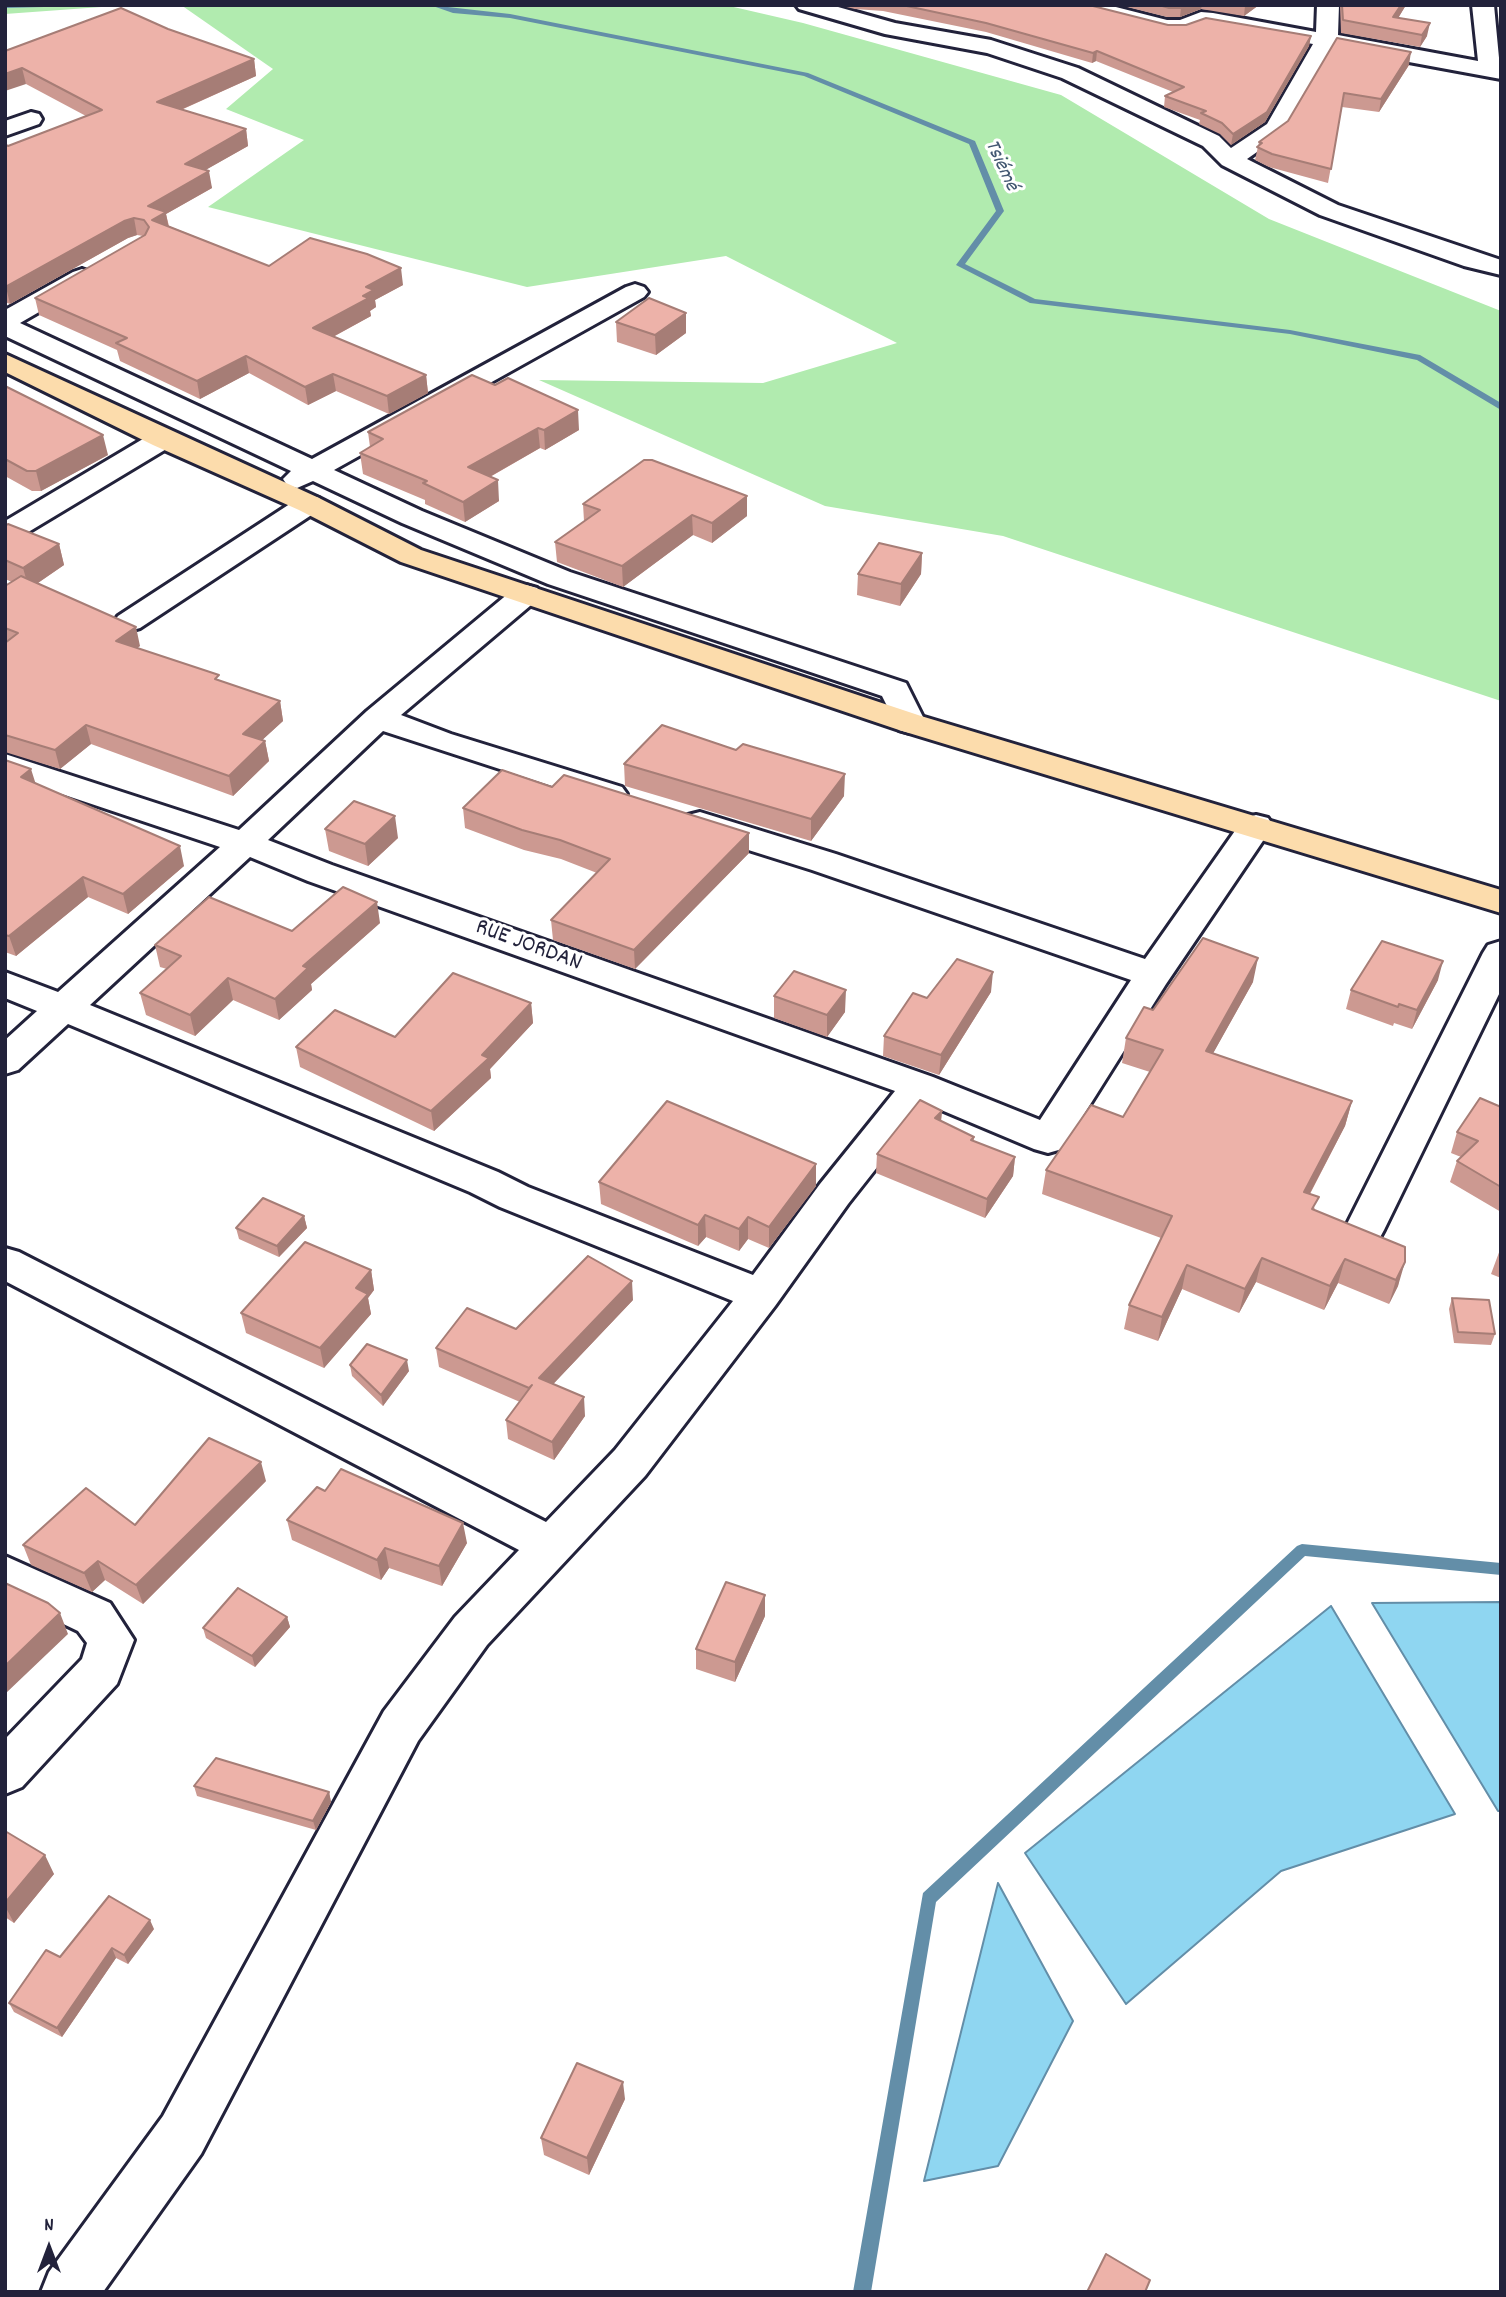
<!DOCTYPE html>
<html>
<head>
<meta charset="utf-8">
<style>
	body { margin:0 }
	#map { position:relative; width:1506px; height:2297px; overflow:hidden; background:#fff; font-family:Dekko,sans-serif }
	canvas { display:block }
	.frame { position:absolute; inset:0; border:7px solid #22223b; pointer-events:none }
	.north { position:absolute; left:14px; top:2213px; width:70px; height:70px; -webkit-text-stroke:5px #fff; paint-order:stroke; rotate:0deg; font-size:19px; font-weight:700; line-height:28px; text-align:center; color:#22223b }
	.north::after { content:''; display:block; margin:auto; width:24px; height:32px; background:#22223b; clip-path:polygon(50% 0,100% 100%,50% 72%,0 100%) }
</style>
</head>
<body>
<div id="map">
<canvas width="1506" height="2297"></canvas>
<div class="frame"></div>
<div class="north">N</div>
</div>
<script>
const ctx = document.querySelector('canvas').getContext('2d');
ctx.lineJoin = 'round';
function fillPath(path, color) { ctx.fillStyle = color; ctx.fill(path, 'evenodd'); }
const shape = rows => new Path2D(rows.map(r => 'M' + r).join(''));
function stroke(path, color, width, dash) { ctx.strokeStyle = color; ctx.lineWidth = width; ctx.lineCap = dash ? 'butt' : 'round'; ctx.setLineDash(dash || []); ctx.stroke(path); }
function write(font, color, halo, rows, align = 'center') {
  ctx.font = font + ' Dekko,sans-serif'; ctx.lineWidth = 6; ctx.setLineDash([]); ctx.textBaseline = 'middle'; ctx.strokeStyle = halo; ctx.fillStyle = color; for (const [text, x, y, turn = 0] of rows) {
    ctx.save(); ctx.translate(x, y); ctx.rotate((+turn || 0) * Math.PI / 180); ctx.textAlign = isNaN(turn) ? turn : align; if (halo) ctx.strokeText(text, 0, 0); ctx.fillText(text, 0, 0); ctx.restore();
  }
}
const green = shape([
	[5,5,129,5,5,14],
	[181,5,725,5,803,23,1061,95,1269,219,1501,311,1501,701,1003,536,825,506,539,380,763,383,897,343,726,256,527,287,208,207,304,140,226,109,273,69]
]);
const water = shape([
	[1501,1602,1501,1811,1498,1811,1372,1603,1501,1602],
	[1331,1606,1455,1814,1281,1871,1126,2004,1025,1853,1331,1606],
	[998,1883,1073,2021,998,2166,924,2181,998,1883]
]);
const stream = shape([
	[5,5,47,5,44,7,5,8,5,5],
	[430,5,510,14,808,73,975,141,1004,211,965,264,1035,299,1290,330,1420,355,1501,403,1501,410,1417,360,1290,334,1030,303,956,265,996,211,969,144,804,76,510,18,453,13,430,5],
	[1302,1544,1501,1563,1501,1575,1305,1556,936,1902,871,2292,853,2292,923,1893,1297,1546,1302,1544]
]);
const street = shape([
	[796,5,831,5,895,23,991,40,1078,68,1219,136,1231,148,1267,124,1313,44,1204,25,1184,32,1167,32,1074,9,1071,5,1108,5,1167,20,1180,20,1201,12,1213,13,1316,32,1317,5,1339,5,1338,35,1478,61,1472,5,1494,5,1501,79,1333,48,1284,133,1247,159,1338,205,1501,260,1501,275,1464,266,1320,215,1222,165,1203,146,1062,78,987,53,885,34,799,9,796,5],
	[31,112,39,114,42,119,39,124,5,136,5,121,31,112],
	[82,269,91,272,95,277,91,282,20,323,312,459,626,287,635,284,644,287,648,292,644,297,334,470,422,511,570,572,906,683,926,723,921,730,910,733,899,730,882,696,548,584,402,523,313,481,297,488,287,485,283,479,291,471,5,336,5,310,73,272,82,269],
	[163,431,173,433,177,439,173,445,15,540,5,543,5,521,153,433,163,431],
	[309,495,319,498,323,504,319,510,140,628,129,631,118,628,114,622,118,616,299,498,309,495],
	[526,585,537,588,541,594,537,600,401,715,451,734,622,787,627,794,622,801,610,804,598,801,383,731,268,840,332,865,933,1077,1040,1120,1131,980,812,870,688,831,683,823,688,815,700,812,836,854,1145,959,1244,818,1256,815,1268,818,1273,826,1166,984,1062,1149,1048,1153,1034,1149,927,1104,848,1204,775,1306,645,1476,487,1645,418,1741,201,2154,103,2292,41,2292,49,2272,163,2116,384,1711,455,1617,519,1550,5,1281,5,1248,19,1252,546,1522,615,1450,733,1301,500,1207,470,1192,68,1024,18,1070,5,1074,5,1040,37,1011,5,998,5,972,58,992,220,847,5,775,5,754,239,830,367,711,515,588,526,585],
	[250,857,308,881,895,1091,820,1184,753,1275,528,1187,498,1172,90,1005,250,857],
	[1501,941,1501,990,1384,1230,1378,1241,1364,1245,1350,1241,1344,1230,1483,953,1488,945,1501,941],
	[5,1556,110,1603,134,1640,117,1684,22,1787,5,1794,5,1739,82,1659,87,1643,78,1631,5,1596,5,1556]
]);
const primary = shape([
	[5,354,319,498,421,550,921,716,1501,890,1501,913,899,730,401,562,299,510,153,445,5,372,5,354]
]);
const wall = shape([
	[838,5,1089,5,1168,25,1311,36,1309,46,1265,122,1231,145,1220,134,1199,124,1200,120,1164,107,1165,96,1173,92,1096,61,1092,63,986,32,883,11,855,9],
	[1119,5,1259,5,1244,16,1201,9,1180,17,1167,17],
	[1340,5,1406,5,1398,18,1427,36,1420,47,1341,33],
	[168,29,254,59,256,76,181,110,246,129,248,146,205,170,212,188,166,214,169,226,269,266,403,285,375,300,376,307,370,311,371,316,333,337,426,375,428,393,389,414,336,391,308,405,249,373,200,399,120,361,117,350,39,315,35,298,143,236,137,235,128,238,10,304,5,302,5,144,8,146,86,116,26,84,5,51],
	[1337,38,1409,65,1379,112,1342,107,1328,183,1269,167,1255,160,1259,142,1288,121],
	[616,322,686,333,656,355,617,342],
	[472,375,579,430,545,450,540,448,490,477,499,501,465,522,425,504,425,500,363,474,360,453,370,447,368,432],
	[5,386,108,455,41,491,32,491,5,476],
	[583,504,747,516,712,543,693,535,623,587,557,562,555,542,584,521],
	[5,526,59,544,64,565,38,583,140,646,137,648,221,681,280,701,283,721,262,740,265,741,269,761,233,796,91,744,60,769,5,752,5,586,12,582,5,579],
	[922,553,921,574,900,606,857,595,858,574],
	[5,760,35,783,184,866,128,914,88,897,16,956,5,952],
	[624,764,844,796,811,841,625,786],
	[552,787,749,853,635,969,553,940,551,920,597,873,561,859,524,850,465,828,463,808],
	[325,829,398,838,368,866,329,851],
	[380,923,311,984,312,990,279,1020,233,1000,195,1036,146,1015,140,993,167,969,160,967,155,945,292,931],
	[1438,980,1412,1029,1394,1023,1393,1026,1346,1009,1351,990],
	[1253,982,1213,1053,1352,1101,1345,1126,1310,1194,1315,1210,1405,1247,1398,1286,1389,1304,1338,1283,1324,1310,1256,1282,1239,1313,1182,1289,1158,1341,1124,1329,1129,1305,1161,1238,1042,1194,1046,1170,1123,1117,1150,1072,1122,1063,1126,1038,1153,1010],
	[991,992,939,1075,883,1056,884,1036,927,998],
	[774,996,845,1012,827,1037,774,1018],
	[531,1003,533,1023,490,1069,491,1078,434,1131,300,1067,296,1047,395,1037],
	[1501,1107,1501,1212,1450,1182,1457,1161,1461,1157,1451,1153,1457,1132],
	[942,1111,941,1121,974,1137,974,1141,1015,1157,1013,1176,985,1218,876,1173,877,1154],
	[816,1164,816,1186,769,1248,748,1239,739,1251,706,1237,698,1246,601,1204,599,1182],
	[304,1216,307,1228,279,1257,239,1239,236,1228],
	[1501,1247,1501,1278,1491,1274],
	[371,1270,374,1290,368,1298,371,1314,324,1368,246,1333,241,1313],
	[1452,1298,1495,1334,1491,1345,1454,1343,1449,1309],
	[633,1300,553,1384,585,1416,554,1460,508,1439,506,1420,520,1402,439,1367,436,1348],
	[350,1365,409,1371,383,1406,352,1376],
	[266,1481,143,1604,105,1580,92,1592,31,1565,23,1545,135,1525],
	[325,1491,467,1543,442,1586,389,1568,381,1580,292,1540,287,1520],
	[765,1616,735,1682,696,1669,696,1649],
	[287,1617,290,1627,255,1667,206,1638,203,1628],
	[194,1786,329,1792,331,1802,316,1830,197,1796],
	[5,1831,54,1874,14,1923,5,1917],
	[154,1929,128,1964,116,1958,62,2037,14,2012,9,2003,60,1957],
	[625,2099,589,2175,544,2155,541,2138]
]);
const shadedWall = shape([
	[1187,5,1202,5,1201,9,1180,17,1181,8],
	[1247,5,1259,5,1244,16,1245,6],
	[1401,5,1406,5,1391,30,1393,17],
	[1430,23,1427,36,1420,47,1422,35],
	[1311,36,1309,46,1265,122,1231,145,1233,134],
	[1097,51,1096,61,1092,63,1093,53],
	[1411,52,1409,65,1379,112,1381,99],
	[254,59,256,76,160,119,157,102],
	[22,68,26,84,5,91,5,74],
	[246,129,248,146,188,180,185,164],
	[209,171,212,188,166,214,169,229,155,237,148,206],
	[134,218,137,235,128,238,10,304,6,287,124,221],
	[401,268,403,285,375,300,376,307,370,311,371,316,316,346,313,328,366,287],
	[686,313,686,333,656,355,655,335],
	[246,356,249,373,200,399,197,381],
	[333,374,336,391,308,405,305,387],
	[426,375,428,393,389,414,387,396],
	[578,410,579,430,545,450,544,430],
	[538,428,540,448,470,488,468,467],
	[103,435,108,455,41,491,36,471],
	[498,480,499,501,465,522,463,502],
	[747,496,747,516,712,543,712,523],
	[692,515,693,535,623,587,622,566],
	[59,544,64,565,29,589,23,568],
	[922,553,921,574,900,606,901,584],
	[136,627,140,646,120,660,116,641],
	[280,701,283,721,247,754,243,734],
	[86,725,91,744,60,769,55,750],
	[265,741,269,761,233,796,229,776],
	[31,769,37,788,21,777],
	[845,774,844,796,811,841,811,819],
	[395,816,398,838,368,866,365,844],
	[749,833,749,853,635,969,634,950],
	[180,846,184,866,128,914,123,894],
	[83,877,88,897,16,956,9,936],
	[377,902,380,923,311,984,312,990,279,1020,275,999,303,966],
	[1258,958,1253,982,1201,1075,1206,1051],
	[1443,961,1438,980,1412,1029,1417,1010],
	[993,972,991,992,939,1075,941,1055],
	[228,978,233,1000,195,1036,190,1015],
	[846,990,845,1012,827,1037,827,1015],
	[531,1003,533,1023,490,1069,491,1078,434,1131,431,1111,482,1055],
	[1352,1101,1345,1126,1298,1216,1304,1192],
	[942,1111,940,1130,935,1118],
	[1015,1157,1013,1176,985,1218,987,1199],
	[816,1164,816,1186,769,1248,769,1227],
	[705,1215,706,1237,698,1246,698,1225],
	[304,1216,307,1228,279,1257,277,1246],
	[748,1217,748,1239,739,1251,739,1229],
	[1262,1258,1256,1282,1239,1313,1245,1289],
	[1345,1259,1338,1283,1324,1310,1330,1286],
	[1405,1262,1398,1286,1389,1304,1396,1280],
	[1187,1265,1182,1289,1158,1341,1162,1317],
	[371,1270,374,1290,368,1298,371,1314,324,1368,320,1348,356,1288],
	[632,1281,633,1300,541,1397,539,1378],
	[407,1360,409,1371,383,1406,381,1395],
	[584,1397,585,1416,554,1460,552,1442],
	[261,1462,266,1481,143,1604,136,1585],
	[463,1523,467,1543,442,1586,439,1566],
	[385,1548,389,1568,381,1580,377,1560],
	[98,1561,105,1580,92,1592,84,1573],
	[765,1595,765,1616,735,1682,735,1662],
	[60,1613,68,1634,5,1694,5,1666],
	[287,1617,290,1627,255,1667,252,1656],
	[329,1792,331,1802,316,1830,313,1821],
	[45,1855,54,1874,14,1923,5,1906,5,1903],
	[150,1920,154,1929,128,1964,124,1955],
	[112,1948,116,1958,62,2037,57,2028],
	[623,2082,625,2099,589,2175,587,2158]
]);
const building = shape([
	[902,5,1089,5,1168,25,1186,25,1206,18,1311,36,1267,112,1233,134,1222,123,1201,113,1206,111,1165,96,1184,87,1097,51,1093,53,986,23,902,5],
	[1159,5,1187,5,1181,8,1169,8,1159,5],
	[1342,5,1401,5,1393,17,1430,23,1422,35,1343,20,1342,5],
	[121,8,168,29,254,59,157,102,246,129,185,164,209,171,148,206,166,212,152,220,269,266,310,238,367,254,401,268,366,287,374,290,363,296,369,298,313,328,426,375,387,396,333,374,305,387,246,356,197,381,116,343,127,338,35,298,145,235,149,227,144,220,134,218,124,221,5,287,5,144,8,146,102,110,22,68,5,74,5,51,121,8],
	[1337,38,1411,52,1381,99,1344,93,1331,169,1272,154,1257,147,1262,143,1259,142,1288,121,1337,38],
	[649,298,686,313,655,335,616,322,649,298],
	[472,375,495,385,508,378,578,410,544,430,538,428,468,467,498,480,463,502,423,483,427,481,360,453,383,439,368,432,472,375],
	[5,386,103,435,36,471,27,471,5,459,5,386],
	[644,460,652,460,747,496,712,523,692,515,622,566,555,542,600,510,583,504,644,460],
	[8,524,59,544,23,568,5,560,5,526,8,524],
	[879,543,922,553,901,584,858,574,879,543],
	[21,576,136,627,116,641,219,675,215,679,280,701,243,734,265,741,229,776,86,725,55,750,5,735,5,643,18,633,5,628,5,586,21,576],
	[662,725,736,750,743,744,845,774,811,819,624,764,662,725],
	[5,760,31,769,21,777,180,846,123,894,83,877,9,936,5,935,5,760],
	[502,770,552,787,564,775,749,833,634,950,551,920,610,859,560,840,522,830,463,808,502,770],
	[354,801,395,816,365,844,325,829,354,801],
	[343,887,377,902,303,966,308,968,275,999,228,978,190,1015,140,993,181,956,155,945,209,897,292,931,343,887],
	[1203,938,1258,958,1206,1051,1352,1101,1304,1192,1319,1197,1312,1209,1405,1247,1405,1262,1396,1280,1345,1259,1330,1286,1262,1258,1245,1289,1187,1265,1162,1317,1129,1305,1172,1216,1046,1170,1091,1105,1123,1117,1163,1050,1126,1038,1144,1007,1153,1010,1203,938],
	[1382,941,1443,961,1417,1010,1399,1004,1398,1007,1351,990,1382,941],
	[957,959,993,972,941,1055,884,1036,913,993,927,998,957,959],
	[794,971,846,990,827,1015,774,996,794,971],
	[453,973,531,1003,482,1055,489,1058,431,1111,296,1047,335,1010,395,1037,453,973],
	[1480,1098,1501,1107,1501,1187,1457,1161,1478,1141,1457,1132,1480,1098],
	[920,1100,942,1111,935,1118,974,1137,971,1140,1015,1157,987,1199,877,1154,920,1100],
	[667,1101,816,1164,769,1227,748,1217,739,1229,705,1215,698,1225,599,1182,667,1101],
	[263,1198,304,1216,277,1246,236,1228,263,1198],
	[305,1242,371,1270,356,1288,368,1294,320,1348,241,1313,305,1242],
	[588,1256,632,1281,539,1378,584,1397,552,1442,506,1420,532,1385,529,1388,436,1348,467,1308,516,1329,588,1256],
	[1452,1298,1489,1300,1495,1334,1458,1332,1452,1298],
	[367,1344,407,1360,381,1395,350,1365,367,1344],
	[209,1438,261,1462,136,1585,98,1561,84,1573,23,1545,86,1488,135,1525,209,1438],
	[341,1469,463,1523,439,1566,385,1548,377,1560,287,1520,317,1487,325,1491,341,1469],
	[726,1582,765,1595,735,1662,696,1649,726,1582],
	[5,1583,48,1603,60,1613,5,1666,5,1583],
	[238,1588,287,1617,252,1656,203,1628,238,1588],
	[216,1758,329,1792,313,1821,194,1786,216,1758],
	[5,1831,45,1855,5,1903,5,1831],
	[109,1896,150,1920,124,1955,112,1948,57,2028,9,2003,46,1950,60,1957,109,1896],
	[577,2063,623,2082,587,2158,541,2138,577,2063],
	[1106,2254,1150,2280,1145,2292,1087,2292,1106,2254]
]);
const farWaternames = [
	["Tsiémé",1000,166,65]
];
const streetNames = [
	["RUE JORDAN",528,947,20]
];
fillPath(green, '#b1ebaf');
fillPath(water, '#8fd6f1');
stroke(water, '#638ea8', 2);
fillPath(stream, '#638ea8');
stroke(street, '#22223b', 6);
stroke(primary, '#22223b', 6);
fillPath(street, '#fff');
fillPath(primary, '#fcdcac');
fillPath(wall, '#cc9991');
fillPath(shadedWall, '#a67d76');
fillPath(building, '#edb2a9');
stroke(building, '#a67d76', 2);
write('italic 21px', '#435872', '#fff', farWaternames);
write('24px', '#22223b', '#fff', streetNames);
</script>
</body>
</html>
